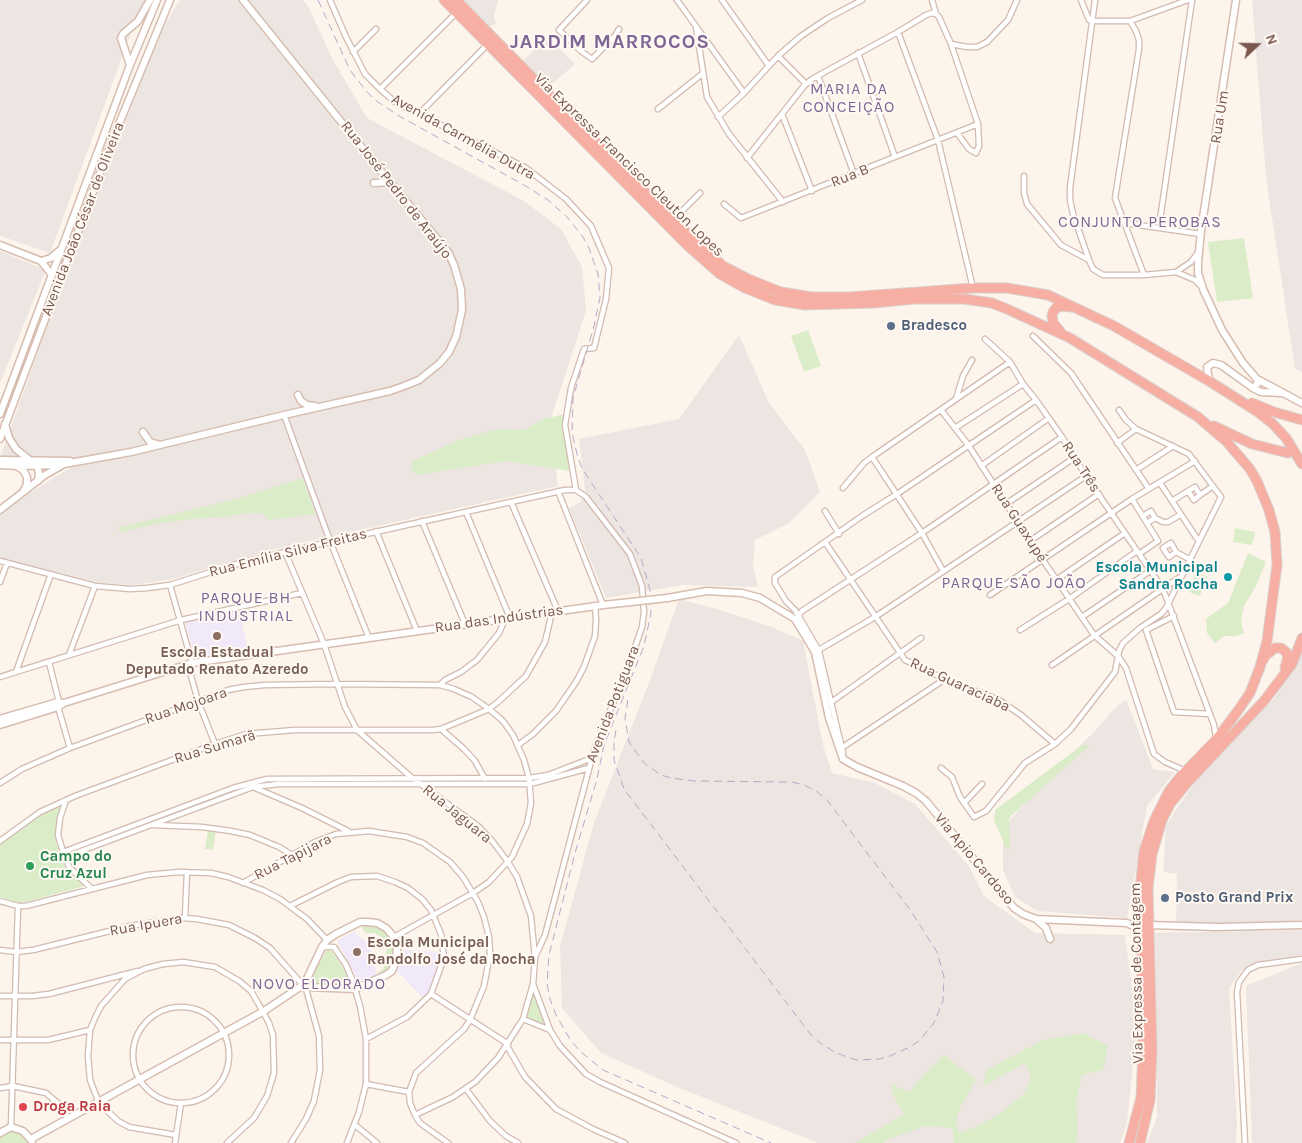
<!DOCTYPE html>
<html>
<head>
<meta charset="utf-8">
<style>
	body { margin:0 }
	#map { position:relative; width:1302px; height:1143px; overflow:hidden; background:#fdf4ec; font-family:Karla,sans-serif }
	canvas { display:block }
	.north { position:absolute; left:1232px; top:20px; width:50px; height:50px; -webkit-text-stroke:4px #fff9f3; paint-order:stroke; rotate:69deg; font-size:14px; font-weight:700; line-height:20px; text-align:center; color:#7a584d }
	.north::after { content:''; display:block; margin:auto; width:18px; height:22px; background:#7a584d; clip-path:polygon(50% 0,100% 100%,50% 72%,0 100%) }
</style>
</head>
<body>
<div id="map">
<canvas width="1302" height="1143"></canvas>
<div class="north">N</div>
</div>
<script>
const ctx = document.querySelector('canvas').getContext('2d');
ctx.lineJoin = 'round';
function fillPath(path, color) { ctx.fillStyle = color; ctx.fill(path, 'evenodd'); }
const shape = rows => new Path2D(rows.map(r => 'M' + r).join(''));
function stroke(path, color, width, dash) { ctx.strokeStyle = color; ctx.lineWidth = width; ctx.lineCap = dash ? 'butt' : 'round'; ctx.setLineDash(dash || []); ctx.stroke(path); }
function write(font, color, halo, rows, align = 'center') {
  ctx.font = font + ' Karla,sans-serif'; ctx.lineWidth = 4; ctx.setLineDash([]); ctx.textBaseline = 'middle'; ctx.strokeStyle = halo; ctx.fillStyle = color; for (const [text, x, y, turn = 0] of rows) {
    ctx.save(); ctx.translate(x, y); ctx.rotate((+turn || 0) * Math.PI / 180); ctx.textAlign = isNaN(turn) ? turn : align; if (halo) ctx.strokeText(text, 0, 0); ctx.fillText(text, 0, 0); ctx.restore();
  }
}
const industrial = shape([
	[0,0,148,0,135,22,50,253,0,236],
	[180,0,303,0,308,6,333,60,367,118,524,201,561,229,582,267,586,311,550,421,558,486,283,547,169,580,131,585,96,582,0,558,0,515,25,496,70,468,69,461,0,458,67,270,116,145,162,29],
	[459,0,498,0,494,16,496,24,486,27],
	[1252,0,1302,0,1302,372,1295,369,1266,178],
	[544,37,559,48,575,64,544,91,519,65,532,52],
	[0,251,46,270,0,383],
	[739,335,769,403,805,450,820,492,789,523,755,540,753,565,758,587,683,585,606,598,569,508,581,502,585,490,579,439,679,419],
	[679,599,717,609,772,627,803,641,823,745,832,773,875,783,915,804,969,866,984,896,1035,933,1125,935,1137,1026,1127,1123,1120,1143,818,1143,682,1089,601,1053,562,1008,560,947,594,823,650,680],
	[1302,651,1302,920,1249,925,1176,923,1177,874,1163,872,1166,825,1205,767,1274,699],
	[1126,699,1153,769,1175,772,1147,806,1127,918,1037,911,1015,897,1003,870,1003,828,1049,776,1095,731,1114,709],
	[1302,930,1302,955,1261,962,1241,971,1229,989,1237,1124,1236,1143,1147,1143,1157,1117,1157,1038,1155,933],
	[1302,963,1302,1143,1252,1143,1246,986]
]);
const education = shape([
	[238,610,249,651,196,659,185,622],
	[355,931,359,938,363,938,378,963,374,966,377,974,360,984,337,941],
	[403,950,442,952,440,969,429,992,423,998,397,971]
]);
const green = shape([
	[1244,238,1253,298,1217,302,1208,242],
	[808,330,821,366,804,372,791,336],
	[565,414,569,471,507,461,416,475,412,470,411,462,458,440,498,429,524,430,544,419],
	[302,478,316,514,269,520,261,513,247,513,225,517,191,519,156,524,121,532,117,528,240,498],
	[1235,528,1255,532,1252,545,1233,542],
	[1248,553,1266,562,1255,588,1244,606,1241,621,1244,633,1237,636,1225,636,1215,643,1207,633,1206,619,1228,603],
	[1196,572,1207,577,1200,596,1189,592],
	[1082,745,1090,745,1009,818,1010,849,1006,848,994,820,995,810],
	[62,805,57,822,55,837,59,853,65,867,85,886,25,902,18,903,0,897,0,843,38,816],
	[208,829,216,830,213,850,205,849],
	[368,924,377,926,385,930,393,938,395,950,394,961,390,969,380,976,378,973,384,968,382,960,386,952,386,946,381,937,375,933,365,933,361,926],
	[327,949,333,952,342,966,349,980,350,987,309,986,307,984],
	[533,990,547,1026,525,1017],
	[1083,1033,1108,1046,1103,1070,1082,1075,1076,1102,1078,1131,1076,1143,953,1143,953,1128,926,1126,888,1139,883,1143,855,1143,904,1114,893,1095,891,1084,908,1092,944,1055,976,1080,961,1106,956,1121,959,1133,976,1127,999,1114,1024,1094,1031,1077,1025,1063,983,1086,986,1070,1043,1040],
	[11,1128,23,1132,31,1143,0,1143,0,1134]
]);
const street = shape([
	[330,0,346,37,365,74,380,89,395,102,526,168,566,199,591,226,609,268,606,299,594,348,584,349,571,388,565,425,576,490],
	[587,0,559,30,581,51,592,59,615,36,619,29],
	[677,0,744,93],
	[722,0,769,66],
	[932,0,936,14,939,17,951,44,978,124,979,146,976,153,969,149,957,133],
	[1081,0,1089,20,1092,21],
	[1095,0,1070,188,1070,200,1073,214,1089,260,1093,269,1103,275,1144,275,1176,272,1195,280,1201,286],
	[1092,21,1130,21,1188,0],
	[1130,21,1136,31,1139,40,1139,49,1115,198,1144,275],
	[696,27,707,97,729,134,783,202],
	[898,32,938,140,973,288],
	[951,44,967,47,977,47,987,42,1008,20,1017,0],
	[353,52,376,29],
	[858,53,895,157],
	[778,56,806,84],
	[818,76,854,174],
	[380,89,456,13],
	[658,109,702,74],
	[419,114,487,45],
	[782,114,812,191],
	[718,117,744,93,778,56,801,36,828,18,862,0],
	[747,158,804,86,812,79,898,32,926,15,932,13,936,14],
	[1024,176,1024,193,1027,204,1061,245,1089,260],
	[724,204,741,218,978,124],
	[673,220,700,193],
	[1125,223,1201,234],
	[1159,227,1192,0],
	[1176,272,1191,262,1199,251],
	[1033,336,1071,373,1149,489],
	[985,339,1010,362,1023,384,1036,400,1062,437,1086,476,1163,589,1214,725,1216,737],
	[956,399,963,376,972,360],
	[941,410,969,446,1030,541,1094,635,1118,656,1126,668,1154,754,1165,762,1186,771],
	[284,415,330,541,369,638],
	[955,428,1023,384],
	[1117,443,1136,429],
	[872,457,922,533,943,571],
	[981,466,1049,418],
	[1136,470,1173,446],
	[1160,483,1198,540],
	[843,488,864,463,872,457,1010,362],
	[558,491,603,605],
	[1200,495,1195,487,1188,491,1194,500,1200,495,1213,486],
	[1132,499,1158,541,1139,554],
	[1172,501,1188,491],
	[511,502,558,611],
	[1006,504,1074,458],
	[825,511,839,534],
	[466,512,510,618],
	[1143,516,1151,511,1155,518,1147,523],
	[1155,518,1163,522,1168,522,1180,515],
	[422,521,465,624],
	[376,531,417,631],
	[1030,541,1099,494],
	[825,542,905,660,945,679,999,700,1021,715,1055,744],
	[285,552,324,644,345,707,357,730,411,777,478,826,493,842,508,862,517,877,531,916,535,958,533,984,523,1019,498,1058,475,1082,453,1097,415,1115],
	[1176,552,1169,557,1163,548,1171,543,1176,552,1189,559],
	[0,561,95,586,130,589,147,588,170,585,233,565,285,552,565,490,576,490],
	[1056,580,1125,533],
	[0,582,7,563],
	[170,585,192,663],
	[990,595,1132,499,1195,461],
	[1174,616,1146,630,1174,712,1210,714],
	[1082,617,1150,571],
	[797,618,802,611,922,533,1062,437],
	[1020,630,1069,599,1137,551],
	[817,651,875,617,1086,476],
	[69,655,95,586],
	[49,662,58,698,58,707,70,748],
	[188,665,198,701,215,744],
	[1052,665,1180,577],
	[16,672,51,574],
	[0,677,181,620,302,593],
	[440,685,445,680,461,672,477,660,499,633,505,619],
	[830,703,921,638],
	[441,729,464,749,475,761,485,779],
	[518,745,533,734,556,711,576,682,584,667,595,636,596,620,595,606],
	[840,749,945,679],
	[843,753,819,651,795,610,786,601,775,583,775,577,862,516,897,494,1036,400],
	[941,768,952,777,960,797,974,817,986,811,1025,763,1055,744,1071,729,1115,672,1119,651,1123,643,1140,628,1161,614,1166,608,1221,497,1189,454,1136,429,1126,420,1119,410],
	[0,783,22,769,70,748,228,690,244,687,264,685,336,684,440,685,454,689,472,697,489,709,503,721,513,735,524,760,529,778,531,803,527,824,512,857,489,882,473,893,394,937],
	[253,787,302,808,348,831],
	[66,800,60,818,58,835,63,852,69,867,91,888],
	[964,803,982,784],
	[153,825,202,827,231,831,250,835,279,847,292,855],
	[0,841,40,812,75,796,215,744,246,734,295,730,433,730,441,729,458,722,489,709,498,702,526,676,545,642,552,612],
	[63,852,233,788,267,779,529,778,548,775,592,758],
	[65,857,253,787,278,784,530,784,589,768],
	[243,883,315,842,336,834,369,831,407,837,423,843,450,862,463,877,478,902,484,917,489,937,490,954,484,986,470,1020,464,1029,416,1073,409,1092,410,1103,415,1115,420,1123,448,1143],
	[0,901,18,906,26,906,147,875,179,872,211,873,228,877,263,890,280,899,307,919,327,940],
	[290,906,338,882,351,877,377,876,395,882,408,888,422,899,431,910,441,934,444,958,431,994,407,1017,366,1039],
	[185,918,187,872],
	[322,947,334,947,346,965,352,979,360,1006,366,1039,366,1084,359,1112,347,1143],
	[0,950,16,952,33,950,130,926,182,918,197,919,229,925,255,938,270,948,301,983],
	[535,957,545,935,594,750,631,659,642,627,644,612,642,586,630,554,586,497,576,490],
	[533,984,550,1030,560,1046,586,1074,600,1082,736,1143],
	[431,994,508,1044],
	[0,996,32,996,49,994,138,971],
	'133 1055a48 48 0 1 1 96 0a48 48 0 1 1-96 0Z',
	[523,1019,550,1030],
	[0,1040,48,1040,90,1030],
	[507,1046,525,1077,556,1109,593,1129,625,1143],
	[366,1084,409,1092],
	[0,1088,13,1086,46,1093,60,1105,69,1119],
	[466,1089,490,1121,506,1136,518,1143],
	[355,1125,377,1143],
	[11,1127,18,906],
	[176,1135,129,1127,118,1121,99,1103,90,1080,88,1056,90,1030,95,1018,101,1006,125,979,144,969,163,964,183,962,215,967,239,981,251,991,258,1003,269,1023,273,1035,274,1073,267,1096,254,1118,227,1143],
	[175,1143,181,1103],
	[291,1143,306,1119,314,1101,320,1070,319,1036,306,989],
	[1245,1143,1237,992,1239,982,1248,970,1258,965,1302,959]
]);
const secondary = shape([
	[1236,0,1201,231,1198,262,1198,273,1203,289,1222,330,1243,363,1257,379,1302,403],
	[130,65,121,38,123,34,138,21,150,0],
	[374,183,390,182],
	[0,245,41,261,52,275],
	[41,261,51,258,59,251],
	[1209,381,1207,367,1213,363,1221,365,1253,388,1258,383,1257,379],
	[1253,388,1261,392,1281,393],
	[298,395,301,401,307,405,315,406],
	[0,414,130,65,157,0],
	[5,424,9,438,16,449,37,466,39,473,38,481],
	[143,432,150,442,160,445],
	[0,439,112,141,170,0],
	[0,460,70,461],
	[0,465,17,466,60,465],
	[18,467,23,470,27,477,27,484,24,490],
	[0,510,45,475,64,464,131,452,284,415,390,391,404,386,419,380,440,363,449,352,456,337,462,310,461,289,454,265,448,252,380,170,243,0],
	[667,598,707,591,742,593,760,598,795,619,815,652,829,718,843,759,857,767,903,786,916,793,926,801,1014,908,1023,914,1036,919,1127,923,1141,930],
	[0,719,58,702,64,703],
	[0,725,58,707,64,703,192,663,603,605,631,602],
	[1036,919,1046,928,1050,939],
	[1148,925,1218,927,1302,925],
	[305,983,322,947,327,940,336,934,360,922,367,922,377,923,386,928,394,937,397,949,396,960,392,971,386,975,355,989,307,987],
	[0,1133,11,1127,23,1131,32,1141],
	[31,1139,264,1011,300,987]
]);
const highway = shape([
	[444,0,687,245,720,274,745,288,775,300,805,305,874,303,915,299,964,299,992,303,1007,309,1070,338,1198,417,1226,441,1250,469,1257,481,1269,510,1275,532,1277,565,1267,641,1260,667,1250,693,1237,712,1216,740,1180,777,1169,791,1154,821,1144,851,1140,888,1143,1050,1141,1098,1129,1143],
	[456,0,673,220,723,266,748,279,781,292,812,297,849,297,973,288,1007,288,1048,295,1114,326,1209,381,1258,412,1273,424,1286,438,1302,464],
	[1060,331,1053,323,1052,316,1053,312,1056,308,1062,306,1071,307],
	[1252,403,1274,412,1302,420],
	[1214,426,1252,444,1288,453],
	[1263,660,1265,656,1275,648,1281,648,1286,652,1288,657,1285,668],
	[1140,1143,1150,1100,1152,1050,1148,888,1152,854,1162,820,1170,804,1187,783,1264,701,1292,664,1302,638]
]);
const rail = shape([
	[318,0,350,70,366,91,375,100,399,116,524,185,548,200,567,217,583,237,589,248,598,274,600,298,594,326,573,398,572,433,578,458,583,470,641,558,650,590,651,613,644,646,604,745,597,779,575,853,549,955,547,984,550,999,556,1015,571,1041,581,1052,603,1070,771,1143],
	[616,730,614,741,614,760,624,789,811,1035,819,1042,836,1053,856,1060,879,1059,890,1056,910,1047,920,1040,934,1023,943,1001,944,977,937,952,911,911,827,800,816,791,804,785,792,782,694,781,671,778,661,775,644,763,629,742,625,719,628,698]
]);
const secondaryBridge = shape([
	[631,602,667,598]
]);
const markers = [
	[891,326,5,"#5c6f8a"],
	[1228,577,5,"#0f9aa8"],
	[217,636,5,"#8d6e63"],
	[30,866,5,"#2e9e5b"],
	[1165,898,5,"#5c6f8a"],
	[357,952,5,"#8d6e63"],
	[23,1107,5,"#e0444e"]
];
const streetNames = [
	["Rua Um",1220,117,-81],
	["Avenida Carmélia Dutra",463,137,29],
	["Via Expressa Francisco Cleuton Lopes",629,165,44],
	["Rua B",850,176,-22],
	["Rua José Pedro de Araújo",396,190,52],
	["Avenida João César de Oliveira",83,219,-69],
	["Rua Três",1081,467,57],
	["Rua Guaxupé",1019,523,57],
	["Rua Emília Silva Freitas",288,553,-14],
	["Rua das Indústrias",499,619,-8],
	["Rua Guaraciaba",960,685,25],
	["Avenida Potiguara",613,704,-69],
	["Rua Mojoara",186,706,-19],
	["Rua Sumarã",215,747,-17],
	["Rua Jaguara",457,814,39],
	["Rua Tapijara",293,857,-27],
	["Via Apio Cardoso",974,859,50],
	["Rua Ipuera",146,925,-10],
	["Via Expressa de Contagem",1137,973,-91]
];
const serviceNames = [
	["Bradesco",901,326],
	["Posto Grand Prix",1175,898]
];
const cultureNames = [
	["Escola Municipal",1218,568],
	["Sandra Rocha",1218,585]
];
const educationNames = [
	["Escola Estadual",217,653],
	["Deputado Renato Azeredo",217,670],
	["Escola Municipal",367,943,"left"],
	["Randolfo José da Rocha",367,960,"left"]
];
const leisureNames = [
	["Campo do",40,857],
	["Cruz Azul",40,874]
];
const healthNames = [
	["Droga Raia",33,1107]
];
const neighbourhoodNames = [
	["MARIA DA",849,89],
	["CONCEIÇÃO",849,107],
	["CONJUNTO PEROBAS",1140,222],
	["PARQUE SÃO JOÃO",1014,583],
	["PARQUE BH",246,598],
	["INDUSTRIAL",246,616],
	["NOVO ELDORADO",319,984]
];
const districtNames = [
	["JARDIM MARROCOS",610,42]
];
fillPath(industrial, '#ede5e1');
fillPath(education, '#f1e8fa');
fillPath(green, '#dbecc9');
stroke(street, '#d1bab0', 7);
stroke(secondary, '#d6bdb0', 9);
stroke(highway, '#dad0cd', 11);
stroke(street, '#fff', 4.5);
stroke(secondary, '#fff', 6);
stroke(highway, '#f7afa3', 9);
stroke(rail, '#b6a8c9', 1, [8, 5]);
stroke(secondaryBridge, '#d6bdb0', 9, []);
stroke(secondaryBridge, '#fff', 6);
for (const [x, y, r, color] of markers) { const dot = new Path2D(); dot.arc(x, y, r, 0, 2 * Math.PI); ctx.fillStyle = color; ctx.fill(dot); stroke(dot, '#fff9f3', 2); }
write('15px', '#7a584d', '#fff9f3', streetNames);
write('bold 15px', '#4e5e75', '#fff9f3', serviceNames, 'left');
write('bold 15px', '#0d838f', '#fff9f3', cultureNames, 'right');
write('bold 15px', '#785e54', '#fff9f3', educationNames);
write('bold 15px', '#27864d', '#fff9f3', leisureNames, 'left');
write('bold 15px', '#be3a42', '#fff9f3', healthNames, 'left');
ctx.letterSpacing = '1px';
write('16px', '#7f6695', '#fff9f3', neighbourhoodNames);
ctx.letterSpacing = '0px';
ctx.letterSpacing = '1px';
write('bold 20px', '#7f6695', '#fff9f3', districtNames);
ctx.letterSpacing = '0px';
</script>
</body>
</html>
